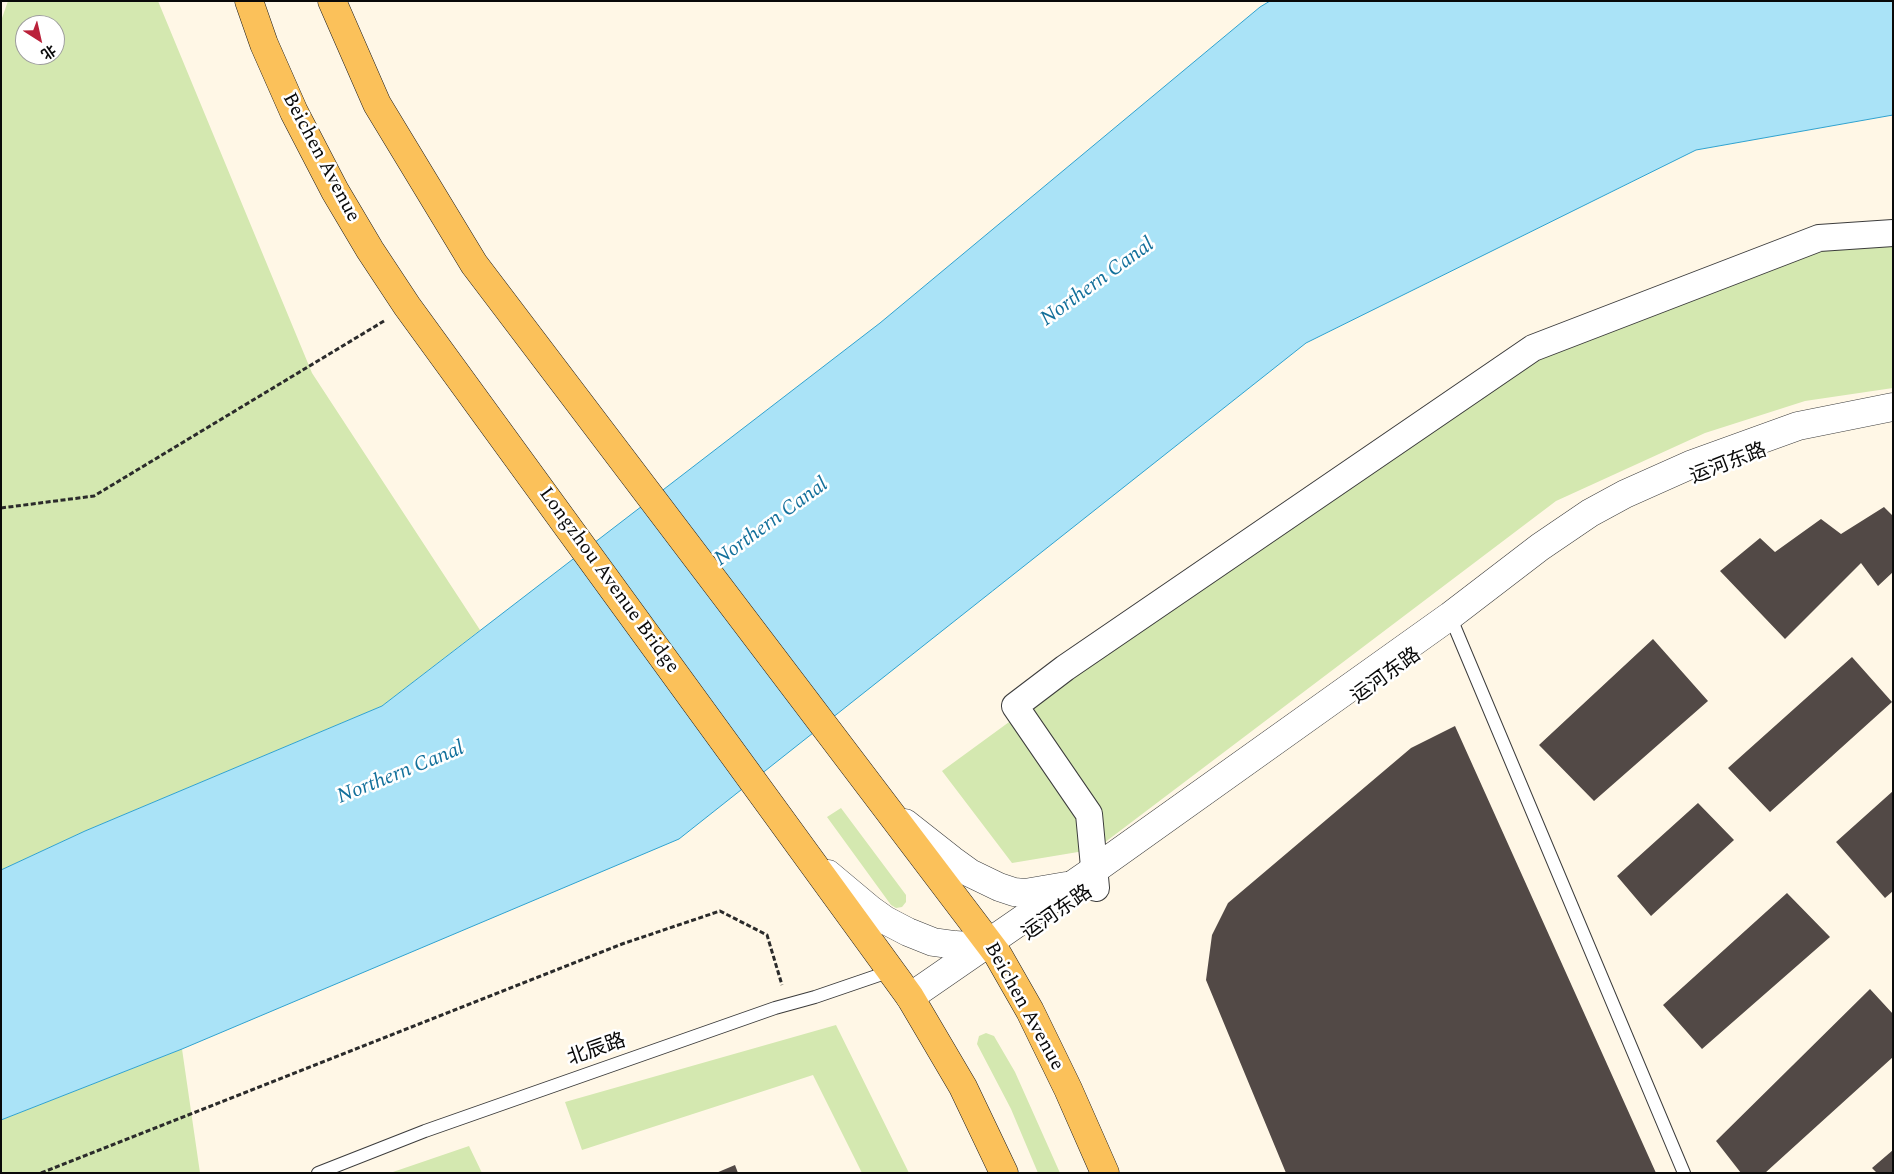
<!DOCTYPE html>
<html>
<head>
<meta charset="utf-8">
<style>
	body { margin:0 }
	#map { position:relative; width:1894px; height:1174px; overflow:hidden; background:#fff7e6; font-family:Spectral,"Noto Sans SC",serif }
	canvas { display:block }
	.frame { position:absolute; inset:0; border:2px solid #090909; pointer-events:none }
	.north { position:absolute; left:15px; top:15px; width:50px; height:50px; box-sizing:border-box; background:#fff; border:1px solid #9d9d9d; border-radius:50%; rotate:145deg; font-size:14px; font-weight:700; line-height:20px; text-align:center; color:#090909 }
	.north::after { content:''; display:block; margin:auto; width:18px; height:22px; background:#ba213a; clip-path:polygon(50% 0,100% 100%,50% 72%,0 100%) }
</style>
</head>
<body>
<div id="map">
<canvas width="1894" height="1174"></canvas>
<div class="frame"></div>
<div class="north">北</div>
</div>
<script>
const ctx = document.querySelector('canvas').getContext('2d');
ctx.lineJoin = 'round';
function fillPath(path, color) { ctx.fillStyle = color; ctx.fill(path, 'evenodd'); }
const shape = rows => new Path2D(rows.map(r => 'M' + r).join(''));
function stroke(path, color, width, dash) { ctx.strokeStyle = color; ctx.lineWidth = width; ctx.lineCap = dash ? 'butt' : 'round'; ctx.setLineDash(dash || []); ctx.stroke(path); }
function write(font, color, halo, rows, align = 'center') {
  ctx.font = font + ' Spectral,"Noto Sans SC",serif'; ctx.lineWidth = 5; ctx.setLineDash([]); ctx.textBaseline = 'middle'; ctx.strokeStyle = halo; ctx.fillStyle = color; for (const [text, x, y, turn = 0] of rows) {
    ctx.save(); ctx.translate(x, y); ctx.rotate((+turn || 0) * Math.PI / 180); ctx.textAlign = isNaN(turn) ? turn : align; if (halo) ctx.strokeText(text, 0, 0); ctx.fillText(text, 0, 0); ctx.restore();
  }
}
const green = shape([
	[8,1,158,1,312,373,480,630,382,706,85,831,1,870,1,21],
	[25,25,55,25,55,55,25,55],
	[1893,244,1893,388,1805,401,1705,433,1556,501,1096,849,1012,863,942,771,1335,484,1584,330,1817,250],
	[841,808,906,895,906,902,902,907,896,908,891,905,827,817],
	[836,1025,909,1173,862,1173,813,1075,582,1150,565,1102],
	[986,1033,994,1036,1015,1072,1060,1173,1038,1173,1011,1109,977,1044,979,1036],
	[182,1049,200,1173,1,1173,1,1120],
	[469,1146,482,1173,390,1173]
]);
const water = shape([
	[1270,1,1893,1,1893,115,1696,150,1306,343,679,839,182,1049,1,1120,1,870,85,831,382,706,880,323,1260,7,1270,1]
]);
const building = shape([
	[1884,507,1893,516,1893,572,1878,586,1861,563,1785,639,1720,571,1760,538,1775,552,1821,519,1841,534],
	[1653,639,1708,701,1594,801,1539,745],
	[1852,657,1892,702,1770,812,1728,768],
	[1455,726,1656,1173,1286,1173,1206,980,1212,935,1228,903,1411,748],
	[1893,791,1893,891,1885,898,1836,842],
	[1698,803,1734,840,1651,916,1617,876],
	[1787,893,1830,937,1702,1049,1663,1005],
	[1870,989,1893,1014,1893,1057,1765,1173,1741,1173,1716,1141],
	[1893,1150,1893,1173,1877,1173,1872,1168],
	[735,1165,738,1173,716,1173]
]);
const path = shape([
	[1,508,94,496,384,321],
	[41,1173,622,944,720,911,767,935,782,985]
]);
const service = shape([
	[1450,616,1684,1173],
	[318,1173,425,1131,775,1008,815,997,891,971]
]);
const minor = shape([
	[1096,888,1089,814,1015,706,1065,668,1533,348,1819,238,1893,233]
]);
const tertiary = shape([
	[905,823,952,860,970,873,999,887,1014,892,1025,893,1066,886],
	[828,874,871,910,885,920,908,932,933,942,955,945,969,946,989,943],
	[910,997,1094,870,1450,616,1540,547,1590,513,1625,494,1690,465,1798,426,1893,407]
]);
const primary = shape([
	[249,1,264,44,294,112,335,191,370,250,407,306,910,997,963,1087,1004,1173],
	[332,1,377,104,474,264,998,955,1030,1011,1068,1089,1105,1173]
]);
const streetNames = [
	["Beichen Avenue",320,158,62],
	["运河东路",1729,465,-21],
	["Longzhou Avenue Bridge",608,581,54],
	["运河东路",1387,677,-36],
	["运河东路",1058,914,-35],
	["Beichen Avenue",1023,1007,61],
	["北辰路",597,1051,-19]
];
const waterNames = [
	["Northern Canal",1098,283,-36],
	["Northern Canal",772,523,-36],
	["Northern Canal",401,774,-22]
];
fillPath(green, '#d4e8b0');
fillPath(water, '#aae3f7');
stroke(water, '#30a2cf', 1);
fillPath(building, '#524946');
stroke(service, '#3c3c3c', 14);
stroke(minor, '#3c3c3c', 28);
stroke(tertiary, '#3c3c3c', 29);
stroke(primary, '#1a1a1a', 29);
stroke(path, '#2b2b2b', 3, [5, 2.5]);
stroke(service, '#fff', 12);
stroke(minor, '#fff', 26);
stroke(tertiary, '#fff', 28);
stroke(primary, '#fbc15a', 28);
write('20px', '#090909', '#fff', streetNames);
write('italic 21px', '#13709b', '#fff', waterNames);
</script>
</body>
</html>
